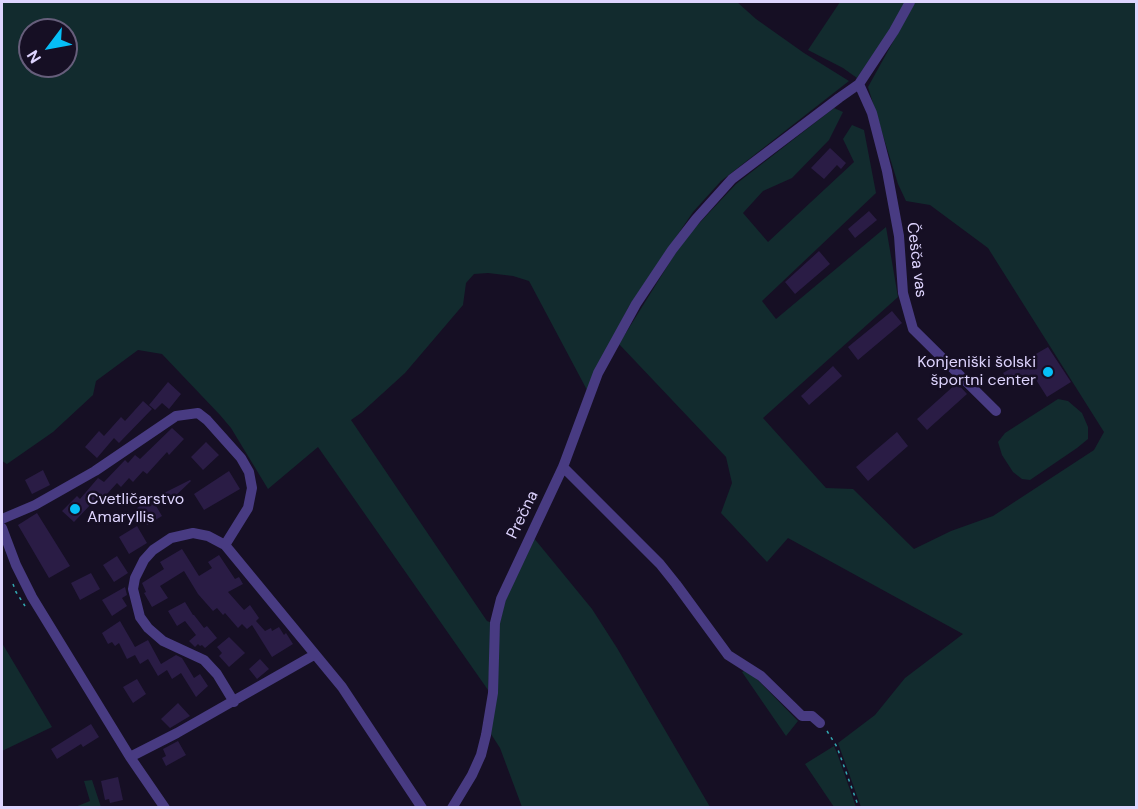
<!DOCTYPE html>
<html>
<head>
<meta charset="utf-8">
<style>
	body { margin:0 }
	#map { position:relative; width:1138px; height:809px; overflow:hidden; background:#160f24; font-family:"DM Sans",sans-serif }
	canvas { display:block }
	.frame { position:absolute; inset:0; border:3px solid #ded4fe; pointer-events:none }
	.north { position:absolute; left:18px; top:18px; width:60px; height:60px; box-sizing:border-box; background:#160f24; border:2px solid #665e7b; border-radius:50%; rotate:238deg; font-size:16px; font-weight:700; line-height:24px; text-align:center; color:#ded4fe }
	.north::after { content:''; display:block; margin:auto; width:21px; height:27px; background:#06bff7; clip-path:polygon(50% 0,100% 100%,50% 72%,0 100%) }
</style>
</head>
<body>
<div id="map">
<canvas width="1138" height="809"></canvas>
<div class="frame"></div>
<div class="north">N</div>
</div>
<script>
const ctx = document.querySelector('canvas').getContext('2d');
ctx.lineJoin = 'round';
function fillPath(path, color) { ctx.fillStyle = color; ctx.fill(path, 'evenodd'); }
const shape = rows => new Path2D(rows.map(r => 'M' + r).join(''));
function stroke(path, color, width, dash) { ctx.strokeStyle = color; ctx.lineWidth = width; ctx.lineCap = dash ? 'butt' : 'round'; ctx.setLineDash(dash || []); ctx.stroke(path); }
function write(font, color, halo, rows, align = 'center') {
  ctx.font = font + ' "DM Sans",sans-serif'; ctx.lineWidth = 5; ctx.setLineDash([]); ctx.textBaseline = 'middle'; ctx.strokeStyle = halo; ctx.fillStyle = color; for (const [text, x, y, turn = 0] of rows) {
    ctx.save(); ctx.translate(x, y); ctx.rotate((+turn || 0) * Math.PI / 180); ctx.textAlign = isNaN(turn) ? turn : align; if (halo) ctx.strokeText(text, 0, 0); ctx.fillText(text, 0, 0); ctx.restore();
  }
}
const green = shape([
	[2,2,737,2,756,19,804,53,849,81,721,181,693,212,628,308,587,390,529,281,513,276,488,273,474,274,466,283,463,305,405,373,361,413,351,420,487,621,492,623,488,690,318,447,268,489,231,428,220,415,162,354,138,350,96,381,93,395,53,432,7,464,2,461],
	[30,30,66,30,66,66,30,66],
	[840,2,909,2,857,78,843,68,808,50],
	[915,2,1136,2,1136,807,861,807,838,743,875,715,905,678,963,634,788,538,767,562,721,513,732,483,726,457,619,344,673,257,691,232,736,184,834,108,843,112,829,140,792,178,763,191,743,213,768,242,854,162,843,139,852,125,864,130,876,193,762,301,776,319,886,227,898,297,763,418,826,488,853,489,914,549,951,531,993,516,1094,450,1104,432,988,248,930,205,906,201,898,184,868,87],
	[1058,399,1068,401,1082,413,1088,427,1088,439,1077,448,1030,480,1022,479,1013,472,1002,455,998,442,1005,433],
	[533,537,592,609,617,648,710,807,522,807,500,748,491,734,500,622,505,601],
	[2,643,52,727,2,751],
	[747,669,798,721,786,736,742,672],
	[834,746,837,753,856,807,834,807,805,764],
	[92,780,101,807,75,807,90,801,84,781]
]);
const building = shape([
	[830,148,846,163,841,169,837,165,824,179,811,168],
	[869,211,877,220,855,238,848,229],
	[819,251,830,264,795,294,785,282],
	[892,311,902,323,858,360,848,347],
	[1048,347,1071,382,1047,397,1033,375,1014,388,1003,373],
	[833,366,842,376,809,405,801,396],
	[168,382,181,394,169,409,162,403,155,410,149,405],
	[957,383,967,394,927,430,917,419],
	[143,401,152,409,119,443,114,438,97,458,85,447,99,431,104,436,121,417,125,421],
	[172,428,184,439,169,455,167,452,147,474,143,471,133,482,129,478,121,487,117,483,97,505,93,502,74,522,62,511,77,496,80,499,98,478,104,482,125,460,128,463,135,455,140,459],
	[897,432,908,446,868,481,856,467],
	[206,442,219,455,203,470,191,457],
	[43,470,50,485,32,494,25,480],
	[229,471,240,489,204,510,194,494],
	[190,480,191,481,169,502,164,493],
	[152,499,162,516,147,525,137,508],
	[37,513,70,566,49,578,18,525],
	[137,526,147,543,129,554,119,537],
	[182,549,199,576,212,568,208,562,219,555,235,579,239,577,243,584,228,592,244,610,250,605,259,618,256,621,265,631,271,628,272,631,279,627,284,635,286,633,293,644,272,657,252,625,247,629,242,624,238,628,225,613,223,615,217,608,213,611,198,594,184,571,160,586,168,598,152,607,144,593,146,592,142,583,164,569,160,562],
	[117,556,128,573,114,582,103,565],
	[91,573,100,589,80,600,71,583],
	[125,587,127,595,122,598,127,606,112,616,102,600],
	[185,602,193,615,194,615,204,628,207,626,217,638,205,648,202,645,200,646,198,644,195,647,189,641,196,635,185,621,177,626,168,611],
	[120,621,135,647,148,640,161,664,176,655,182,658,194,678,200,674,208,686,196,697,181,673,172,679,167,670,158,676,148,659,140,664,135,655,127,659,119,643,115,646,112,642,108,644,102,633],
	[229,637,245,653,229,667,219,656,222,653,217,647],
	[260,659,269,669,257,679,249,669],
	[137,679,146,694,133,703,123,687],
	[178,703,190,716,170,728,161,719],
	[91,724,99,737,83,747,81,744,57,759,51,749],
	[178,741,186,755,166,766,162,758,166,756,163,749],
	[118,777,123,800,110,803,109,799,105,800,101,781]
]);
const path = shape([
	[13,584,16,592,25,606],
	[827,731,837,747,859,808]
]);
const minor = shape([
	[859,84,872,113,887,171,899,236,903,293,913,329,996,411],
	[563,467,660,564,676,584,728,655,761,676,802,716,812,716,820,723],
	[2,519,35,505,95,471,176,416,198,413,207,420,241,458,249,472,252,488,248,508,225,545,342,687,422,808],
	[2,528,16,565,32,597,130,757,165,808],
	[225,545,208,536,193,533,171,538,153,550,144,560,135,578,133,589,140,617,148,628,163,641,204,660,217,674,234,702],
	[130,757,177,733,314,655],
	[452,808,472,775,481,755,486,735,493,693,495,623,501,599,563,467,598,373,636,304,672,250,696,219,732,179,839,98,859,84,894,31,910,2]
]);
const markers = [
	[1048,372,6,"#06bff7"],
	[75,509,6,"#06bff7"]
];
const streetNames = [
	["Češča vas",916,260,83],
	["Prečna",523,515,-64]
];
const poiNames = [
	["Konjeniški šolski",1036,363],
	["športni center",1036,381],
	["Cvetličarstvo",87,500,"left"],
	["Amaryllis",87,518,"left"]
];
fillPath(green, '#122b2e');
fillPath(building, '#2a1c45');
stroke(path, '#32aab3', 1.5, [3, 4.5]);
stroke(minor, '#483b82', 10);
for (const [x, y, r, color] of markers) { const dot = new Path2D(); dot.arc(x, y, r, 0, 2 * Math.PI); ctx.fillStyle = color; ctx.fill(dot); stroke(dot, '#160f24', 2); }
write('16px', '#ded4fe', '#160f24', streetNames);
write('16px', '#ded4fe', '#160f24', poiNames, 'right');
</script>
</body>
</html>
